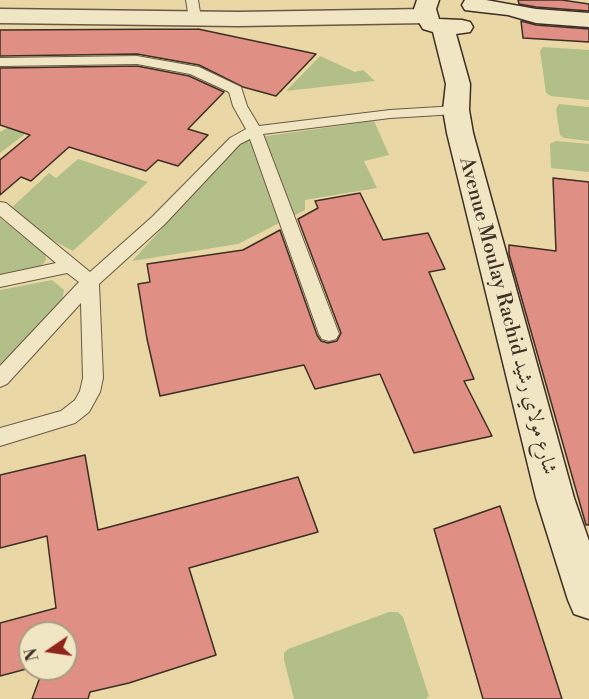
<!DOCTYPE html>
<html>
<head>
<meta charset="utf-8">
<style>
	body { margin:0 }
	#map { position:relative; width:589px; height:699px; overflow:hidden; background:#e9d8a5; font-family:"Libre Bodoni",serif }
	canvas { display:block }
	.north { position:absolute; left:18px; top:621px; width:60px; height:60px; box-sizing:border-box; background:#f1e6c4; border:2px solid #a99d84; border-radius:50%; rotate:257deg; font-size:16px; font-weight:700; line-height:24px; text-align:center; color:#3d2f25 }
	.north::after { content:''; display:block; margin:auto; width:21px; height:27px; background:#8f2418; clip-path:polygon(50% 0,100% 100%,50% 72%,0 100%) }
</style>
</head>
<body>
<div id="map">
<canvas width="589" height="699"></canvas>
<div class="north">N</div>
</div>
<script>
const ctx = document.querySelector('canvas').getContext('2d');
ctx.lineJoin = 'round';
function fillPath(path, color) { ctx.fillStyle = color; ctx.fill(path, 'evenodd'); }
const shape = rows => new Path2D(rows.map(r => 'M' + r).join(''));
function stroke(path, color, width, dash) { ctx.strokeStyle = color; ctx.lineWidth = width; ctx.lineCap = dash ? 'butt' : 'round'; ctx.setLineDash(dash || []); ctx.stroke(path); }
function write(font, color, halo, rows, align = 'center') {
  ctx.font = font + ' "Libre Bodoni",Amiri,serif'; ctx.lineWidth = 4.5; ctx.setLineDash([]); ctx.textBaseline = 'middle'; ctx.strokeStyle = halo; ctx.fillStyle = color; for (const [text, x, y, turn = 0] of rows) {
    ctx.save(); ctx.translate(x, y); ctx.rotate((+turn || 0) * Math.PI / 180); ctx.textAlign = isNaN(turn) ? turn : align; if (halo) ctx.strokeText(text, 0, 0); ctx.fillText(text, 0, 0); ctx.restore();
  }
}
const green = shape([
	[543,47,589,50,589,100,551,96,546,93,540,51],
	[320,56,355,72,363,70,375,81,286,91],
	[559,104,589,107,589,141,564,138,560,135,556,109],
	[374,121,389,155,364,161,377,188,305,200,305,210,238,244,132,261,245,139],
	[11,126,29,131,0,153,0,132],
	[556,141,589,144,589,172,551,168,550,144],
	[78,159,148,182,73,251,37,232,8,211,49,173,56,178],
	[0,218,45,254,46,260,41,266,0,276],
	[52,280,64,290,62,301,0,365,0,290],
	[389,612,398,612,403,617,429,696,426,699,294,699,284,660,284,653,288,649]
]);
const building = shape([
	[518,0,562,0,589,4,589,11,536,7,519,4,518,0],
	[521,21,536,25,589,29,589,42,523,38,521,21],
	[198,29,316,54,276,96,243,87,199,65,137,54,0,56,0,30,198,29],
	[137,66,189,76,224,92,188,129,208,135,178,166,158,160,146,171,69,147,31,181,21,177,0,195,0,160,30,135,0,125,0,68,137,66],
	[553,178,589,182,589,525,586,525,509,254,509,245,556,251,553,178],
	[360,193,383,240,428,233,445,269,429,272,474,379,464,381,492,436,414,453,380,374,315,389,304,365,160,396,147,339,138,284,150,282,147,264,243,250,280,230,317,335,321,341,328,343,337,341,341,333,298,219,318,208,315,201,360,193],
	[85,455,98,530,298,477,318,532,189,568,216,655,129,683,90,692,88,699,32,699,43,669,66,669,66,633,30,633,30,668,0,676,0,623,56,608,47,536,0,548,0,475,85,455],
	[500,506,562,699,483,699,434,529,500,506]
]);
const lane = shape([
	[186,0,198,0,201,18,200,21,190,21,189,18,186,0],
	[137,56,199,67,241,87,247,106,259,126,390,110,456,106,463,110,456,114,390,118,263,134,339,334,336,339,329,341,322,339,319,334,250,139,240,144,164,225,99,284,103,378,100,392,89,412,75,423,0,446,0,428,61,411,75,400,80,391,83,378,81,303,7,384,0,387,0,366,79,282,67,273,0,287,0,275,56,263,0,216,0,202,6,203,90,272,152,217,230,138,246,129,233,106,229,92,190,74,137,64,0,66,0,58,137,56]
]);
const street = shape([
	[0,9,238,12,426,9,434,11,437,16,434,21,426,23,238,26,0,23,0,9]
]);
const secondary = shape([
	[417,0,439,0,436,9,439,19,462,20,470,22,473,27,470,32,456,34,470,84,469,110,473,133,574,498,589,541,589,619,574,614,568,600,536,498,447,133,443,110,446,84,433,32,423,29,415,16,414,9,417,0],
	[465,0,486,0,536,9,589,13,589,27,536,23,508,15,473,11,465,10,462,5,465,0]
]);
const streetNames = [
	["Avenue Moulay Rachid شارع مولاي رشيد",507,316,75]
];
fillPath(green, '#b3bf89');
fillPath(building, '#df8f83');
stroke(building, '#3d2f25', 1.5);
stroke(lane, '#685945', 2);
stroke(street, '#685945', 3);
stroke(secondary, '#3d2f25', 3);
fillPath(lane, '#f1e6c4');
fillPath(street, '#f1e6c4');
fillPath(secondary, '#f1e6c4');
write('20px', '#3d2f25', '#f1e6c4', streetNames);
</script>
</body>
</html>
